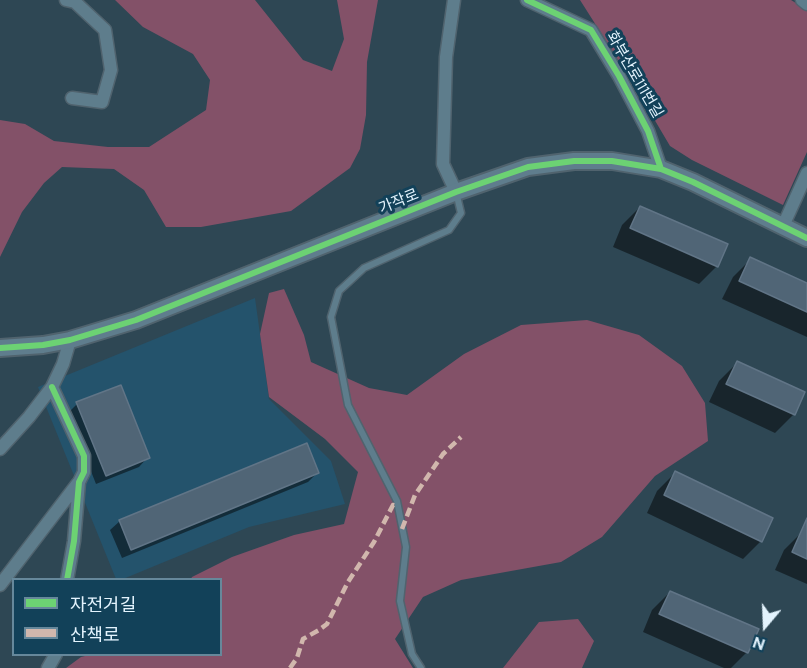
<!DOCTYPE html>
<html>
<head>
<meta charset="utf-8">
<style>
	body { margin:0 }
	#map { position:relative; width:807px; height:668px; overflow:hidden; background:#2e4754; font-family:"DM Sans","Noto Sans KR",sans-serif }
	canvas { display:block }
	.legend { position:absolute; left:12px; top:578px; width:210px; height:78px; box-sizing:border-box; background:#124159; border:2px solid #66889b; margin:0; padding:8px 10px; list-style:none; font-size:18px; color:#e3f3fd }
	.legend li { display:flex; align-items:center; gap:12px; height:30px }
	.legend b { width:30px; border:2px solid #66889b }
	.north { position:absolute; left:735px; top:596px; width:60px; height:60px; -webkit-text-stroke:4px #124159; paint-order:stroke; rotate:199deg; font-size:16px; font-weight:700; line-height:24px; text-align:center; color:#e3f3fd }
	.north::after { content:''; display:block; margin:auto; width:21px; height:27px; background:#e3f3fd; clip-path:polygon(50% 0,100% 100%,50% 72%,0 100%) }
</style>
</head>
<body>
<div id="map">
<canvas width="807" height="668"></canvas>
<ul class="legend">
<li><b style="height:8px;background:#6cd273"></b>자전거길</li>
<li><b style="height:8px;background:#d1b7ad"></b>산책로</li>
</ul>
<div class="north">N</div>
</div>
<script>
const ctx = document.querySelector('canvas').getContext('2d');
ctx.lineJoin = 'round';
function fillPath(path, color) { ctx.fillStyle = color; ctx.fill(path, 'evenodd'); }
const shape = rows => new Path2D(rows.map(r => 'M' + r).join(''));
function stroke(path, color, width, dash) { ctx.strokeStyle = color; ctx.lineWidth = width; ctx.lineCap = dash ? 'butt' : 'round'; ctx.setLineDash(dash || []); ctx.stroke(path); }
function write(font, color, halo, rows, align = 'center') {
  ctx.font = font + ' "DM Sans","Noto Sans KR",sans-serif'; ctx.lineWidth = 6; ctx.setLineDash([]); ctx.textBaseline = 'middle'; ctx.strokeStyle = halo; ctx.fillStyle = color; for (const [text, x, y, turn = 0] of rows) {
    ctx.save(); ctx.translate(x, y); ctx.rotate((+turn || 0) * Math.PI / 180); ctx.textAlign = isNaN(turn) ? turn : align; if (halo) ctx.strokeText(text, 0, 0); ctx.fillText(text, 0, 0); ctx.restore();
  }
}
const built = shape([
	[255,298,269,399,331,461,345,504,249,527,123,579,116,579,38,387]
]);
const green = shape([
	[115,0,255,0,303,60,332,71,344,39,337,0,378,0,367,62,366,115,360,149,350,168,291,211,201,227,166,227,144,190,114,169,62,167,44,183,22,212,0,257,0,120,25,124,54,141,108,147,149,147,206,110,210,80,193,54,143,27],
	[580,0,791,0,807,10,807,152,783,205,692,160,670,146,634,85],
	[284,289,304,335,311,362,369,388,407,395,464,354,521,325,587,320,639,335,682,366,705,403,708,441,655,476,602,537,561,562,461,580,423,597,395,639,413,668,66,668,81,657,89,655,220,654,220,580,191,579,192,577,232,557,294,535,344,524,358,472,325,439,269,397,260,334,269,293],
	[578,619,594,641,582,668,503,668,539,622]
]);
const shadow = shape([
	[640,207,717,266,699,284,613,247,622,225],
	[751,259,807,285,807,337,722,299,733,277],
	[737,363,803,393,793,415,775,433,709,402,719,381],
	[77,404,148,457,139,467,96,484,68,413],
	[317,473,308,482,122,558,110,530,120,521],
	[675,473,761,541,743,559,647,513,657,491],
	[802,532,807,535,807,584,775,570,784,550],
	[670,592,747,652,731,668,724,668,643,632,652,610]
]);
const building = shape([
	[640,206,728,244,718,267,630,228,640,206],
	[750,257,807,283,807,312,739,281,750,257],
	[737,361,805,392,795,415,726,384,737,361],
	[121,385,150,458,106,476,76,402,121,385],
	[307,443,319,473,131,550,119,520,307,443],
	[675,471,773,518,762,542,664,495,675,471],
	[807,518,807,559,792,552,807,518],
	[670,591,759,629,748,653,659,614,670,591]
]);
const lane = shape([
	[421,668,412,654,400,601,406,547,397,501,348,405,331,317,339,291,364,268,449,230,461,213,456,192]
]);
const street = shape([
	[66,0,75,2,105,30,111,70,102,102,72,98],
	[454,0,446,57,443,164,456,192],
	[527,0,591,30,619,76,648,131,661,169],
	[802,0,807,4],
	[783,226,807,173],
	[52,387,84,456,84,472,79,482,74,541,67,580],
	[0,449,29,417,52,387,63,364,70,340],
	[0,585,78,483],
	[48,668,56,654]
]);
const secondary = shape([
	[0,348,43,345,70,340,136,320,456,192,528,167,574,161,612,161,661,169,693,182,807,238]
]);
const quiet = shape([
	[402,529,415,495,443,454,461,437],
	[290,668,297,658,303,639,319,630,327,624,348,582,374,542,393,505,398,506]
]);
const cycleway = shape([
	[527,0,591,30,619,76,648,131,661,169],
	[0,348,43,345,70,340,136,320,456,192,528,167,574,161,612,161,661,169,693,182,807,238],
	[52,387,84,456,84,472,79,482,74,541,67,580]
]);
const streetNames = [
	["화부산로111번길",634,75,60],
	["가작로",399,202,-22]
];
fillPath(built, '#24536c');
fillPath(green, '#835168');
fillPath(shadow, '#0007');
fillPath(building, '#506576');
stroke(building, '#617587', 1.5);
stroke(lane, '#50636e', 9);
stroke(street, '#50636e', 15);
stroke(secondary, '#50636e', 20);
stroke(lane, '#5e7d8c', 6);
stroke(street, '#5e7d8c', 12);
stroke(secondary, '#5f7d8d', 16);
stroke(quiet, '#d1b7ad', 4.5, [9, 4.5]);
stroke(cycleway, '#6cd273', 6);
write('15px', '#e3f3fd', '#124159', streetNames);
</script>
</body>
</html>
